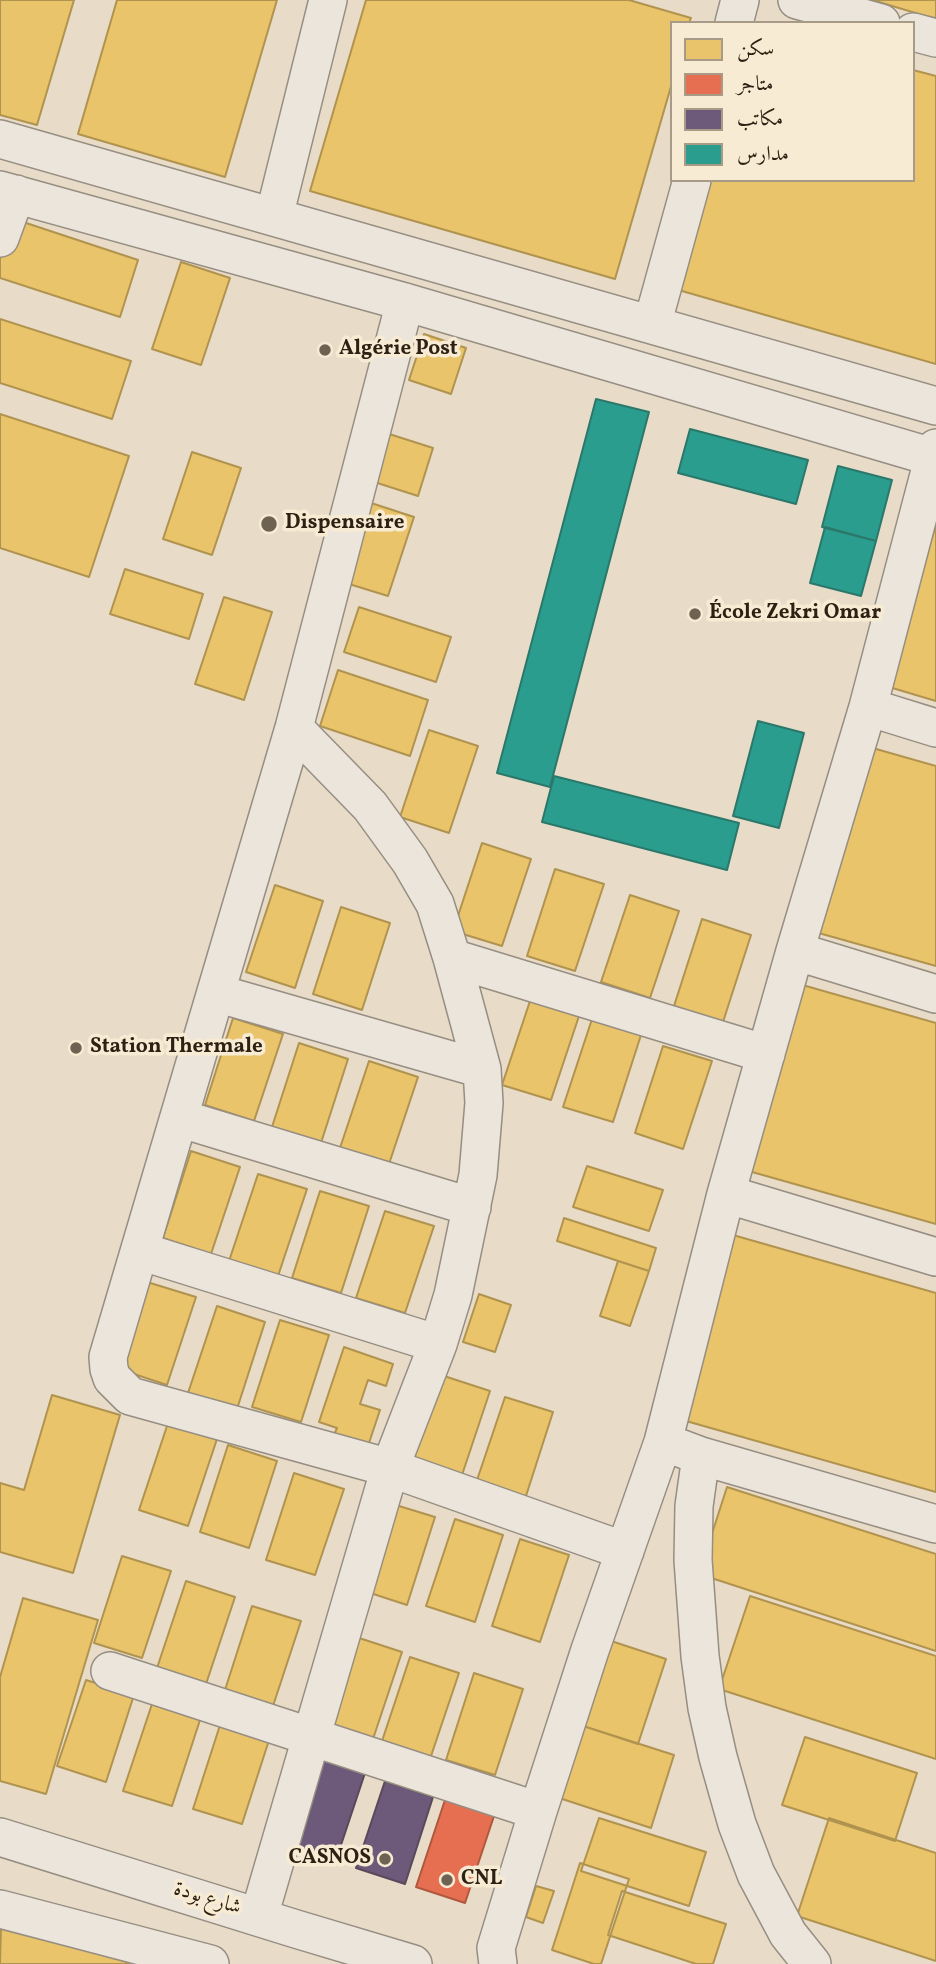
<!DOCTYPE html>
<html>
<head>
<meta charset="utf-8">
<style>
	body { margin:0 }
	#map { position:relative; width:936px; height:1964px; overflow:hidden; background:#e8dcc9; font-family:Vollkorn,Amiri,serif }
	canvas { display:block }
	.legend { position:absolute; left:670px; top:21px; width:245px; height:161px; box-sizing:border-box; background:#f8ebd3; border:2px solid #a79a86; margin:0; padding:9px 12px; list-style:none; font-size:21px; color:#2d2113 }
	.legend li { display:flex; align-items:center; gap:14px; height:35px }
	.legend b { width:35px; border:2px solid #a79a86 }
</style>
</head>
<body>
<div id="map">
<canvas width="936" height="1964"></canvas>
<ul class="legend">
<li><b style="height:19px;background:#e9c46a"></b>سكن</li>
<li><b style="height:19px;background:#e76f51"></b>متاجر</li>
<li><b style="height:19px;background:#6d597a"></b>مكاتب</li>
<li><b style="height:19px;background:#2a9d8f"></b>مدارس</li>
</ul>
</div>
<script>
const ctx = document.querySelector('canvas').getContext('2d');
ctx.lineJoin = 'round';
function fillPath(path, color) { ctx.fillStyle = color; ctx.fill(path, 'evenodd'); }
const shape = rows => new Path2D(rows.map(r => 'M' + r).join(''));
function stroke(path, color, width, dash) { ctx.strokeStyle = color; ctx.lineWidth = width; ctx.lineCap = dash ? 'butt' : 'round'; ctx.setLineDash(dash || []); ctx.stroke(path); }
function write(font, color, halo, rows, align = 'center') {
  ctx.font = font + ' Vollkorn,Amiri,serif'; ctx.lineWidth = 7; ctx.setLineDash([]); ctx.textBaseline = 'middle'; ctx.strokeStyle = halo; ctx.fillStyle = color; for (const [text, x, y, turn = 0] of rows) {
    ctx.save(); ctx.translate(x, y); ctx.rotate((+turn || 0) * Math.PI / 180); ctx.textAlign = isNaN(turn) ? turn : align; if (halo) ctx.strokeText(text, 0, 0); ctx.fillText(text, 0, 0); ctx.restore();
  }
}
const homes = shape([
	[0,0,74,0,37,125,0,115,0,0],
	[117,0,277,0,225,177,78,134,117,0],
	[366,0,629,0,691,18,689,23,672,23,672,83,615,279,310,191,366,0],
	[872,0,936,0,936,19,872,0],
	[913,70,936,76,936,364,668,287,699,180,913,180,913,70],
	[11,218,138,260,120,317,0,278,0,252,11,218],
	[181,262,230,278,201,365,152,349,181,262],
	[0,319,131,361,112,419,0,383,0,319],
	[424,334,466,348,451,394,409,380,424,334],
	[0,414,129,456,89,577,0,548,0,414],
	[383,432,433,448,418,496,368,480,383,432],
	[192,452,241,468,212,555,163,539,192,452],
	[362,500,414,517,388,596,336,580,362,500],
	[936,524,936,701,889,687,936,524],
	[125,569,203,594,189,639,110,614,125,569],
	[224,597,272,612,244,700,195,684,224,597],
	[359,607,451,637,436,682,344,652,359,607],
	[338,670,428,700,410,756,320,726,338,670],
	[429,730,478,746,449,833,400,817,429,730],
	[862,745,936,766,936,966,808,930,862,745],
	[482,843,531,859,502,946,453,931,482,843],
	[555,869,604,884,575,971,527,956,555,869],
	[275,885,323,901,295,988,246,972,275,885],
	[630,895,679,911,650,998,601,982,630,895],
	[341,907,390,923,362,1010,313,994,341,907],
	[702,919,751,935,723,1022,674,1006,702,919],
	[799,984,936,1023,936,1224,745,1170,799,984],
	[531,998,580,1013,551,1100,502,1085,531,998],
	[233,1018,283,1034,254,1121,205,1105,233,1018],
	[592,1019,641,1035,613,1122,563,1107,592,1019],
	[299,1043,348,1059,320,1146,271,1130,299,1043],
	[663,1046,712,1061,683,1149,635,1133,663,1046],
	[369,1061,418,1077,389,1164,340,1148,369,1061],
	[191,1151,240,1167,211,1254,163,1238,191,1151],
	[587,1166,663,1190,649,1231,573,1207,587,1166],
	[258,1174,307,1189,278,1276,229,1261,258,1174],
	[320,1191,369,1206,341,1293,292,1278,320,1191],
	[385,1211,434,1226,405,1313,356,1298,385,1211],
	[564,1218,656,1248,649,1271,557,1241,564,1218],
	[726,1233,936,1293,936,1492,672,1417,726,1233],
	[618,1261,649,1271,630,1326,600,1316,618,1261],
	[147,1282,196,1297,167,1385,119,1369,147,1282],
	[479,1294,511,1305,495,1352,463,1342,479,1294],
	[217,1306,265,1322,237,1409,188,1393,217,1306],
	[280,1320,329,1335,301,1422,252,1407,280,1320],
	[344,1347,393,1364,386,1386,368,1380,360,1404,380,1410,367,1449,333,1437,337,1428,319,1422,344,1347],
	[441,1375,490,1391,461,1478,413,1462,441,1375],
	[52,1395,120,1415,73,1573,0,1552,0,1483,24,1490,52,1395],
	[505,1397,553,1412,525,1499,476,1483,505,1397],
	[168,1423,217,1439,188,1526,139,1510,168,1423],
	[228,1445,277,1461,249,1548,200,1532,228,1445],
	[294,1473,344,1489,315,1575,266,1560,294,1473],
	[727,1487,936,1554,936,1651,699,1574,727,1487],
	[386,1502,435,1517,407,1605,358,1589,386,1502],
	[455,1519,503,1535,475,1622,426,1606,455,1519],
	[520,1539,569,1555,540,1642,492,1626,520,1539],
	[122,1556,171,1571,142,1658,94,1643,122,1556],
	[186,1581,235,1597,206,1684,157,1668,186,1581],
	[750,1596,936,1656,936,1759,719,1689,750,1596],
	[23,1598,98,1620,46,1794,0,1781,0,1677,23,1598],
	[252,1606,301,1621,272,1709,224,1693,252,1606],
	[353,1636,402,1652,373,1739,324,1724,353,1636],
	[602,1638,666,1659,638,1744,574,1723,602,1638],
	[410,1657,459,1673,430,1759,381,1744,410,1657],
	[474,1673,523,1689,495,1775,446,1760,474,1673],
	[86,1680,134,1695,106,1782,57,1766,86,1680],
	[152,1704,200,1720,172,1806,123,1791,152,1704],
	[221,1722,270,1737,242,1824,193,1809,221,1722],
	[574,1723,674,1755,651,1828,550,1795,574,1723],
	[805,1737,917,1773,895,1841,782,1805,805,1737],
	[599,1818,706,1852,689,1906,581,1871,599,1818],
	[829,1818,936,1853,936,1961,797,1916,829,1818],
	[580,1863,629,1879,601,1964,594,1964,552,1950,580,1863],
	[536,1886,554,1891,543,1923,526,1917,536,1886],
	[622,1891,726,1924,713,1964,696,1964,608,1935,622,1891],
	[1,1926,134,1964,0,1964,1,1926]
]);
const shops = shape([
	[445,1800,494,1816,465,1903,416,1887,445,1800]
]);
const offices = shape([
	[316,1757,365,1773,336,1860,287,1844,316,1757],
	[385,1781,433,1797,405,1884,356,1868,385,1781]
]);
const schools = shape([
	[596,399,649,412,550,787,497,773,596,399],
	[690,429,808,460,796,504,678,473,690,429],
	[838,466,892,480,876,541,822,527,838,466],
	[825,527,876,541,861,596,810,583,825,527],
	[758,721,804,733,779,828,733,816,758,721],
	[554,776,739,823,727,870,542,822,554,776]
]);
const minor = shape([
	[797,0,881,23],
	[734,23,740,0],
	[913,32,936,38],
	[0,139,936,406],
	[0,190,405,302,936,458],
	[274,217,328,0],
	[0,238,16,194],
	[652,325,692,180],
	[868,707,936,728],
	[294,728,370,806,410,861,435,904,452,958,482,1069,484,1103,478,1175,453,1295,438,1344,390,1468,625,1551],
	[795,951,936,994],
	[452,958,766,1054],
	[216,993,482,1069],
	[179,1118,472,1207],
	[726,1194,936,1257],
	[140,1251,438,1344],
	[677,1447,701,1456,936,1524],
	[701,1456,694,1506,693,1560,700,1656,707,1708,718,1757,737,1824,756,1874,788,1934,812,1964],
	[110,1671,538,1811],
	[0,1837,296,1929,413,1964],
	[0,1909,210,1964],
	[259,1916,390,1468,130,1396,112,1378,109,1369,108,1357,294,728,405,302],
	[498,1964,496,1948,538,1811,590,1650,663,1442,726,1194,795,951,868,707,936,448]
]);
const markers = [
	[325,350,7,"#6e6253"],
	[269,524,9,"#6e6253"],
	[695,614,7,"#6e6253"],
	[76,1048,7,"#6e6253"],
	[385,1859,7,"#6e6253"],
	[447,1880,7,"#6e6253"]
];
const poiNames = [
	["Algérie Post",339,350],
	["Dispensaire",285,524],
	["École Zekri Omar",709,614],
	["Station Thermale",90,1048],
	["CASNOS",371,1859,"right"],
	["CNL",461,1880]
];
const streetNames = [
	["شارع بودة",207,1900,17]
];
fillPath(homes, '#e9c46a');
stroke(homes, '#b19350', 2);
fillPath(shops, '#e76f51');
stroke(shops, '#af583e', 2);
fillPath(offices, '#6d597a');
stroke(offices, '#5a485b', 2);
fillPath(schools, '#2a9d8f');
stroke(schools, '#2b786a', 2);
stroke(minor, '#978e82', 40);
stroke(minor, '#ebe5dc', 37);
for (const [x, y, r, color] of markers) { const dot = new Path2D(); dot.arc(x, y, r, 0, 2 * Math.PI); ctx.fillStyle = color; ctx.fill(dot); stroke(dot, '#f8ebd3', 2.5); }
write('bold 21px', '#2d2113', '#f8ebd3', poiNames, 'left');
write('21px', '#2d2113', '#f8ebd3', streetNames);
</script>
</body>
</html>
